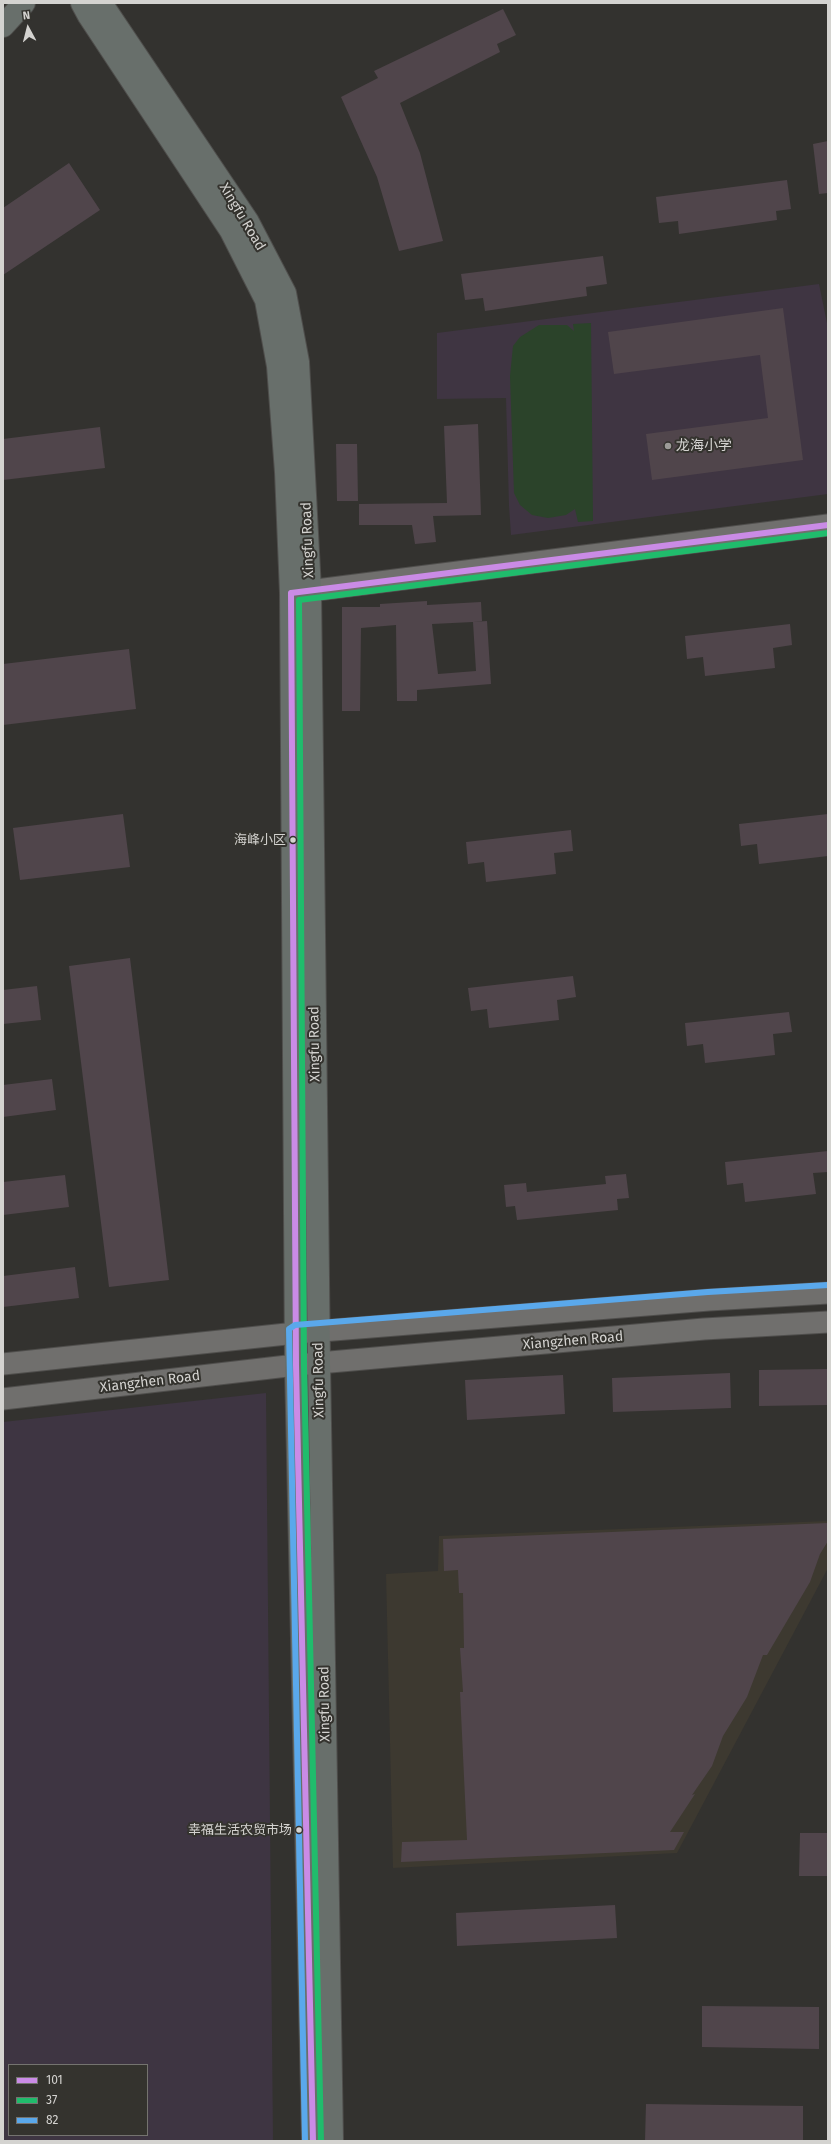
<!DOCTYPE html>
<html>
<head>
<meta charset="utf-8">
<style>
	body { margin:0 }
	#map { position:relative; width:831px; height:2144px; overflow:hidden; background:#33322f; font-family:"Fira Sans",sans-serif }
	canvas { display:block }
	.frame { position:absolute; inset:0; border:4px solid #d4d3d0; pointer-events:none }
	.legend { position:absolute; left:8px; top:2064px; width:140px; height:72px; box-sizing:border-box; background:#34332e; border:1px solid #74736f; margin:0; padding:5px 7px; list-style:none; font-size:12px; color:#d4d3d0 }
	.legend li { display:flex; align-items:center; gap:8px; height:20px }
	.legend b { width:20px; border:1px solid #74736f }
	.north { position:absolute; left:8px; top:8px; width:40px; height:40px; -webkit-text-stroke:3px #34332e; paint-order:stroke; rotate:353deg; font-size:11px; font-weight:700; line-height:16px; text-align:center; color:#d4d3d0 }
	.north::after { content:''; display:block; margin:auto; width:14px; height:18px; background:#d4d3d0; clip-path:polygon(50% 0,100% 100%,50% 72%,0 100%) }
</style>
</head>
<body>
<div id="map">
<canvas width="831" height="2144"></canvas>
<div class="frame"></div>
<ul class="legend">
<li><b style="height:5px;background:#ca8be6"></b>101</li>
<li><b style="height:5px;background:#20bc6c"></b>37</li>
<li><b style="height:5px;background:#5aa8eb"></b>82</li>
</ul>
<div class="north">N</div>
</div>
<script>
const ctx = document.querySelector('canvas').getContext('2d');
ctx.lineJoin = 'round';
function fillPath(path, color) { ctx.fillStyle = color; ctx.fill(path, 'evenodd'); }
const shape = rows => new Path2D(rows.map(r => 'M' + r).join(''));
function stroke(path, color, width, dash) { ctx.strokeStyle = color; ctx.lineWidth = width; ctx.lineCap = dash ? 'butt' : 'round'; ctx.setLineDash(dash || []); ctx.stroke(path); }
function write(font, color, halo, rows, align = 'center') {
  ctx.font = font + ' "Fira Sans","Noto Sans SC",sans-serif'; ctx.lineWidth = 4; ctx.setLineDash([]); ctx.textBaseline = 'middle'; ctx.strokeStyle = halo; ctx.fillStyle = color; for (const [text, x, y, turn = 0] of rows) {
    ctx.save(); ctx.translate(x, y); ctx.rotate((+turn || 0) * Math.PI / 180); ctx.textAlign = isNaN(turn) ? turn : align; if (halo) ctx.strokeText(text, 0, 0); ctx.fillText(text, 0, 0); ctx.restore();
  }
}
const built = shape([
	[828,1521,828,1568,677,1853,393,1868,386,1574,438,1571,439,1536]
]);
const industrial = shape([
	[266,1393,273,2141,3,2141,3,1422],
	[9,2065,147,2065,147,2135,9,2135]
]);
const education = shape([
	[819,284,828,328,828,494,511,535,509,506,506,398,437,399,437,333]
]);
const green = shape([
	[591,323,593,521,578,522,575,509,566,515,548,518,532,515,520,505,514,493,510,376,513,346,520,337,539,325,567,325,574,331,573,324]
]);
const building = shape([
	[503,9,516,35,497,44,500,52,400,103,420,153,443,241,399,251,377,177,341,97,378,78,374,71],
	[828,141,828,193,819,194,813,144],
	[69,163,100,210,3,275,3,208],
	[787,180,791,209,776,211,777,220,679,234,678,221,659,223,656,197],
	[603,256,607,284,586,287,587,296,485,311,483,298,465,300,461,274],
	[783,308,803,460,652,480,646,434,768,418,760,355,614,374,608,332],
	[478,424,481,515,433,516,436,542,415,544,412,525,359,525,359,504,447,503,444,426],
	[100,427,105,468,3,480,3,439],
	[336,444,357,444,358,501,337,501],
	[427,601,427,605,481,602,482,621,473,622,487,621,491,684,417,690,417,701,397,701,396,625,361,628,360,711,342,711,342,607,380,607,380,604],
	[473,622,476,671,438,674,432,624],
	[790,624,792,645,773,648,775,668,705,676,703,657,687,659,685,636],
	[129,649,136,709,3,725,3,664],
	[123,814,130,867,20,880,13,828],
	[828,814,828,856,759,864,757,844,741,846,739,824],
	[571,830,573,851,554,853,556,874,486,882,484,862,468,864,466,842],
	[130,958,169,1280,109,1287,69,966],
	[573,976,576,997,557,1000,559,1020,489,1028,487,1009,471,1011,468,988],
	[37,986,41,1020,3,1024,3,990],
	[789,1012,792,1032,773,1034,775,1055,705,1063,703,1044,687,1046,685,1023],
	[52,1079,56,1110,3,1117,3,1085],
	[828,1151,828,1172,813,1173,816,1194,745,1202,743,1183,727,1185,725,1162],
	[626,1174,629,1198,617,1199,618,1210,517,1220,515,1206,506,1207,504,1185,526,1183,527,1192,606,1184,605,1176],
	[65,1175,69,1207,3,1215,3,1182],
	[75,1267,79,1298,3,1307,3,1276],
	[828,1369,828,1405,759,1406,759,1370],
	[730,1373,731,1408,613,1412,612,1378],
	[563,1375,565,1414,467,1420,465,1380],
	[828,1523,828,1541,820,1554,810,1582,767,1655,763,1655,747,1697,723,1736,712,1766,692,1795,695,1794,670,1832,684,1832,674,1850,401,1862,402,1842,467,1840,460,1692,463,1692,460,1648,464,1648,463,1593,459,1593,458,1570,444,1571,443,1539],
	[800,1833,828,1833,828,1876,799,1876],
	[615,1905,617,1938,457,1946,456,1913],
	[702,2006,819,2007,819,2049,702,2047],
	[646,2104,803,2106,803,2141,645,2141]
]);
const minor = shape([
	[293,593,828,525],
	[3,1364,296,1333,709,1300,828,1293],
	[3,1399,296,1365,704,1329,828,1322]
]);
const major = shape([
	[82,3,89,16,231,231,266,300,278,366,286,472,291,593,296,1365,313,2141],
	[101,3,248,222,285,293,298,362,310,590,319,1364,332,2141],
	[3,26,24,3]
]);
const bus1 = shape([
	[313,2141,296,1365,291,593,828,525]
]);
const bus2 = shape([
	[321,2141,304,1365,299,600,828,533]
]);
const bus3 = shape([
	[305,2141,289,1329,295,1325,708,1292,828,1285]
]);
const markers = [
	[668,446,4,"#9c9b98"],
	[293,840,3.5,"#d4d3d0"],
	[299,1830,3.5,"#d4d3d0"]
];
const busNames = [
	["海峰小区",286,840],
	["幸福生活农贸市场",292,1830]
];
const streetNames = [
	["Xingfu Road",242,217,59],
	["Xingfu Road",308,540,-92],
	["Xingfu Road",315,1044,-91],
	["Xiangzhen Road",573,1341,-5],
	["Xingfu Road",319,1380,-91],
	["Xiangzhen Road",150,1382,-7],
	["Xingfu Road",325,1704,-91]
];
const poiNames = [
	["龙海小学",676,446]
];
fillPath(built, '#3d3930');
fillPath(industrial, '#3e3542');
fillPath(education, '#3f3542');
fillPath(green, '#2b432a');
fillPath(building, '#50454b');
stroke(minor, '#4f4e4c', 23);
stroke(major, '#4f4e4c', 24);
stroke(minor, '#706f6d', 21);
stroke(major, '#686f6b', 22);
stroke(bus1, '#ca8be6', 6);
stroke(bus2, '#20bc6c', 6);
stroke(bus3, '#5aa8eb', 6);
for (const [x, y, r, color] of markers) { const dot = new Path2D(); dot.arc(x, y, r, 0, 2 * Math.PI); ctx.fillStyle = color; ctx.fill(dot); stroke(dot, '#34332e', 1.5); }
write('13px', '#d4d3d0', '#34332e', busNames, 'right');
write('14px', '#d4d3d0', '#34332e', streetNames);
write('14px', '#d4d3d0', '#34332e', poiNames, 'left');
</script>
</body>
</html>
